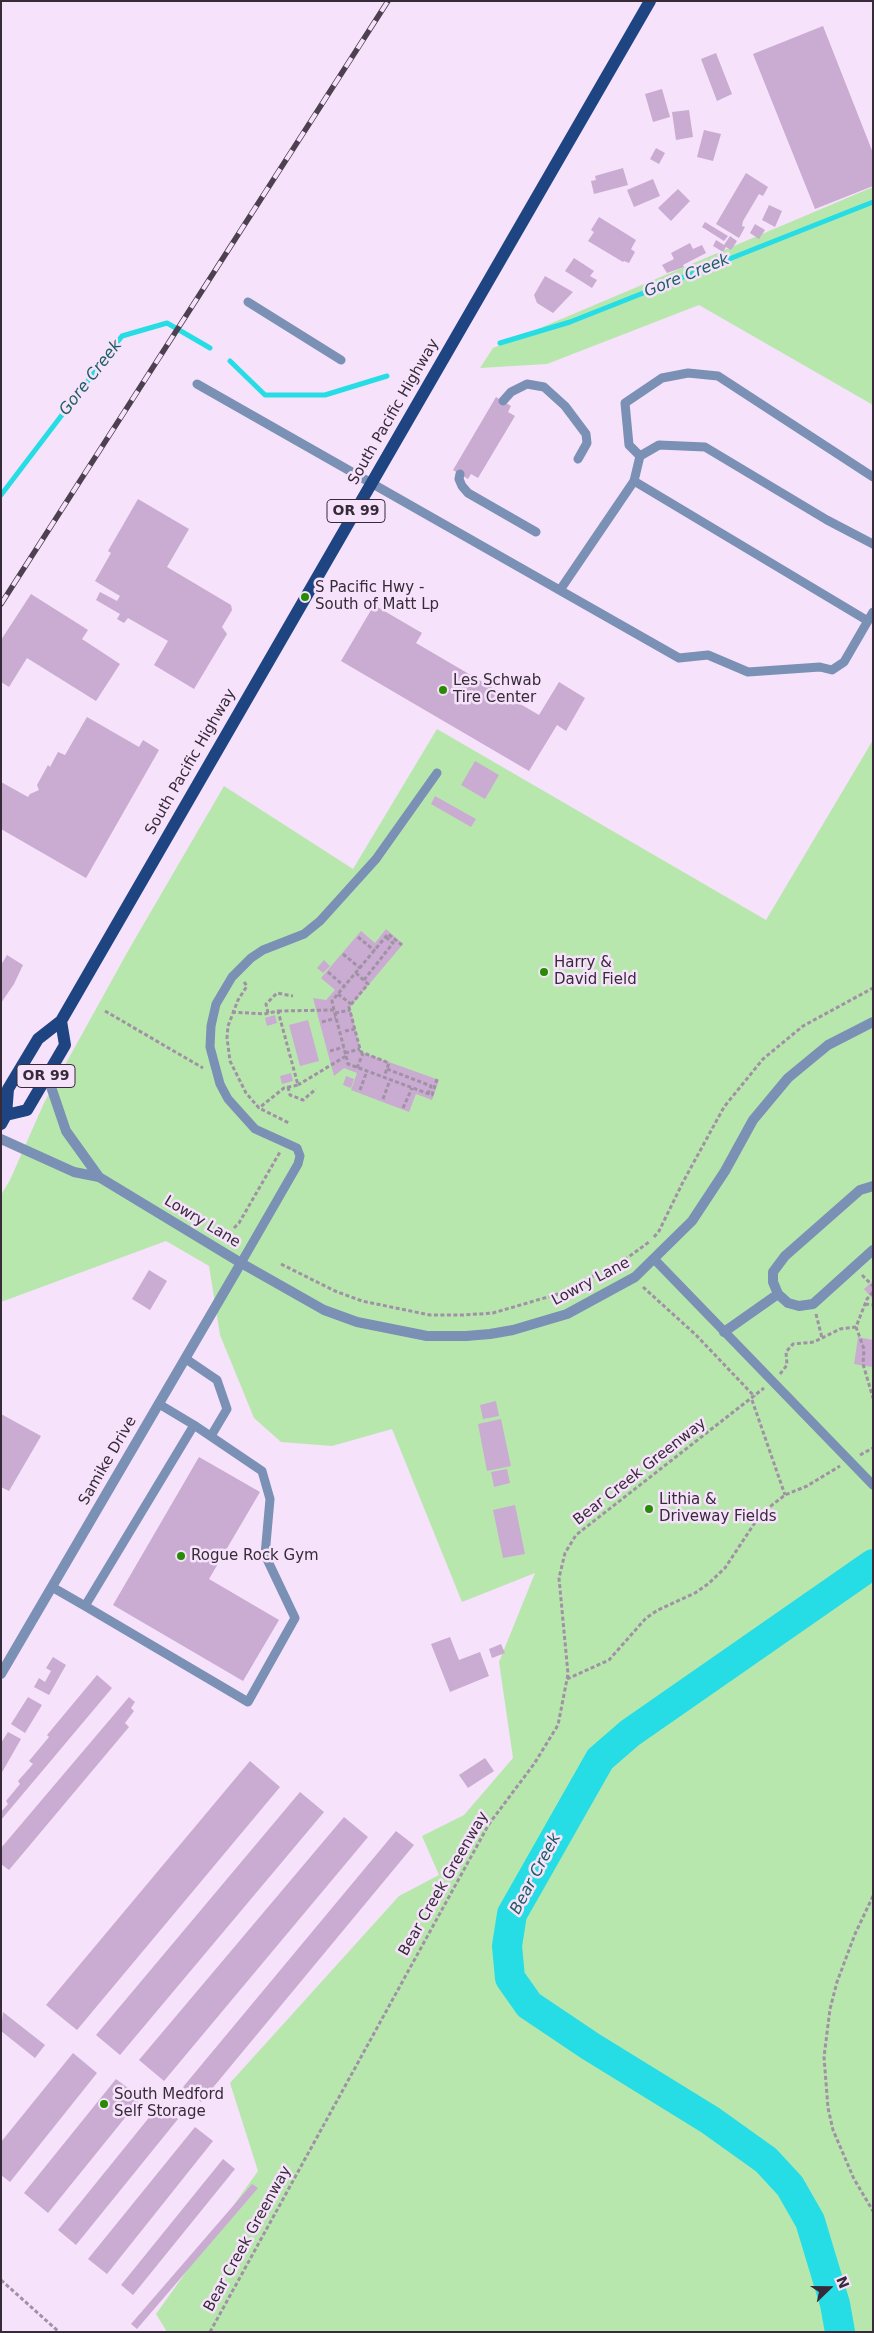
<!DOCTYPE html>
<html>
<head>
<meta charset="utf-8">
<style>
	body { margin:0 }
	#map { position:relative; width:874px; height:2333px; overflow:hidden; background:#f6e2fa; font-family:"DejaVu Sans",sans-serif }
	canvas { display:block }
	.frame { position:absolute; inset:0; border:2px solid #372b3a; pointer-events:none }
	.north { position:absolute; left:804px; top:2263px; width:50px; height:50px; -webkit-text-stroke:4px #f6e2fa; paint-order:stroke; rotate:68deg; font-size:14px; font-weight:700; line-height:20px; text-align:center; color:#372b3a }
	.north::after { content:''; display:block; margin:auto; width:18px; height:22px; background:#372b3a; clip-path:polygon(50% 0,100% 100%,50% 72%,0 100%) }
</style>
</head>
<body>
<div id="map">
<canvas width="874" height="2333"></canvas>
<div class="frame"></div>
<div class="north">N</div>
</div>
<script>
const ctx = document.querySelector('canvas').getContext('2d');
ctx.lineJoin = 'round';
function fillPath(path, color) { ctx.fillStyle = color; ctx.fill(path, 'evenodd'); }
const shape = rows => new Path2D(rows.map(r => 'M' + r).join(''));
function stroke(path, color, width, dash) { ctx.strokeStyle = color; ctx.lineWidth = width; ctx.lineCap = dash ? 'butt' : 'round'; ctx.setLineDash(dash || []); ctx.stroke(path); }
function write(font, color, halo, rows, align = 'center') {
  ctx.font = font + ' "DejaVu Sans",sans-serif'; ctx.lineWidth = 5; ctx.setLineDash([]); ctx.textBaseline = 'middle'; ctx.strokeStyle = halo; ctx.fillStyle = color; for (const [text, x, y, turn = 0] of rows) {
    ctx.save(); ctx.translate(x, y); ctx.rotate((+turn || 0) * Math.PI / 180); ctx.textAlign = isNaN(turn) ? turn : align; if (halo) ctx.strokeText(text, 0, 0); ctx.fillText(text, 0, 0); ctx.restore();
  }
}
const green = shape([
	[873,187,873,405,699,305,547,364,480,368,493,348],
	[437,729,766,920,873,740,873,2332,167,2332,156,2314,258,2171,230,2083,399,1896,439,1875,422,1836,464,1815,513,1758,499,1662,535,1573,462,1602,392,1429,332,1446,281,1442,254,1418,220,1335,209,1266,166,1241,1,1302,1,1195,10,1180,44,1103,128,951,224,786,353,869]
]);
const stream = shape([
	[500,343,570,322,873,202],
	[230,361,265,395,325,395,387,376],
	[1,495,122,336,167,323,210,348]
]);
const river = shape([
	[840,2332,835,2304,810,2221,790,2186,766,2160,710,2120,590,2046,529,2005,510,1978,507,1946,512,1914,600,1759,630,1733,873,1564]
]);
const building = shape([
	[823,26,873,153,873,186,815,209,753,54],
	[716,53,732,94,717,101,701,59],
	[662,89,670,117,653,122,645,94],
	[689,110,693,137,676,140,672,112],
	[704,130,721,134,713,161,697,157],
	[656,148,665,153,659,164,650,159],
	[623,168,628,185,594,194,591,181,596,180,595,176],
	[746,173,768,187,763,196,759,194,743,221,742,226,745,227,739,238,716,224],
	[653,179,660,196,634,207,627,190],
	[678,189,690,201,671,221,658,208],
	[769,205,782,211,775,227,762,220],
	[599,217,636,240,631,249,635,252,629,263,624,261,623,262,588,241,594,232,591,230],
	[705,222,728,236,724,241,702,227],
	[755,224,765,230,759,239,750,233],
	[730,236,737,241,731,250,726,247,723,252,713,246,716,240,724,245],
	[690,243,693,249,702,245,706,253,683,265,684,267,667,273,662,265,674,259,671,253],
	[574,258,594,271,590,276,597,280,592,288,565,271],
	[545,276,573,292,553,313,537,303,534,295],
	[496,397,511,406,508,412,515,416,478,478,471,474,468,479,453,470],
	[138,499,189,529,167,567,231,605,232,610,222,627,227,634,194,689,154,665,168,641,128,618,124,623,117,619,120,614,96,600,100,592,117,601,120,596,95,581,111,553,108,551],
	[31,594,88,630,82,639,120,664,96,701,27,658,9,687,1,682,1,640],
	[374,605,422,633,416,643,539,715,559,682,585,698,566,731,557,725,529,771,341,661],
	[87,717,139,747,143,740,159,750,86,878,1,829,1,782,28,797,30,794,39,790,37,785,48,765,50,767,58,752,65,755],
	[475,761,499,775,485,799,461,785],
	[435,796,476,819,471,827,431,804],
	[386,929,403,944,350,1007,361,1052,439,1080,432,1100,416,1094,409,1112,351,1090,357,1073,344,1068,334,1076,313,998,326,1000,335,990,321,978,361,931,375,943],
	[7,955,23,965,14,984,1,1003,1,965],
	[324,960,330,966,323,973,317,968],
	[275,1015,277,1023,267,1026,265,1018],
	[308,1020,319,1061,300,1066,289,1025],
	[291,1073,293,1081,282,1084,280,1076],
	[346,1076,354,1079,351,1088,343,1085],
	[149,1270,167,1281,150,1310,132,1299],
	[873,1281,873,1299,864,1289],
	[858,1337,873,1340,872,1367,854,1364],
	[496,1401,499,1416,483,1419,480,1405],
	[1,1414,41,1436,9,1491,1,1487],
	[501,1419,511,1466,487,1471,478,1424],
	[199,1457,260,1492,209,1579,279,1620,243,1681,113,1605],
	[507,1469,510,1483,494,1487,491,1472],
	[515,1505,525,1554,503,1558,493,1510],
	[450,1637,459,1660,480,1652,489,1676,450,1692,431,1644],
	[501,1644,505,1653,492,1658,489,1649],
	[53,1657,66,1665,49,1695,34,1687,39,1678,45,1682,51,1671,46,1668],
	[97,1675,112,1688,1,1820,1,1812,8,1804,6,1801,20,1784,18,1781,33,1764,29,1761,49,1737,47,1735],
	[28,1697,42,1705,25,1733,11,1724],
	[129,1697,135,1702,131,1708,134,1711,125,1723,129,1727,9,1870,1,1864,1,1848],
	[8,1732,21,1739,1,1774,1,1743],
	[485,1758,494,1771,468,1788,459,1775],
	[250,1761,280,1787,77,2030,46,2005],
	[300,1792,324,1812,120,2055,96,2035],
	[344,1817,368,1837,164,2081,139,2060],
	[396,1831,414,1845,201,2102,183,2087],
	[3,2012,45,2045,35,2058,1,2031],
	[73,2053,97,2073,10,2182,1,2175,1,2142],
	[116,2079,141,2098,48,2213,24,2193],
	[160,2104,178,2119,76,2245,58,2230],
	[195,2127,213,2141,107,2274,88,2259],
	[223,2159,235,2169,133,2295,121,2285],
	[252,2184,258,2188,137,2329,131,2324]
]);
const path = shape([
	[358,937,375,951],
	[343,954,360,968],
	[328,972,344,986],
	[356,973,368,984,349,1007,360,1049,361,1052,389,1063,384,1077],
	[364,980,393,943,386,937],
	[244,982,247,986,238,1000,228,1026,227,1038,230,1061,246,1093,259,1108,289,1123],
	[338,994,351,1004],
	[334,1010,332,1001,388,934,402,945],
	[105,1011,203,1068],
	[278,1011,334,1010,346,1056,298,1085],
	[232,1012,264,1014,278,1011,298,1085,284,1088,259,1108],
	[268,1013,266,1004,277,993,293,996],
	[335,1013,350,1010],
	[322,1022,336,1018],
	[345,1031,355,1029],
	[330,1051,344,1047],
	[345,1053,360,1049],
	[346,1056,348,1064,432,1095,437,1079],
	[357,1068,363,1053],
	[387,1069,431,1086,428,1094],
	[288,1087,290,1095,303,1100,316,1089],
	[360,1090,367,1071],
	[383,1099,390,1080],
	[403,1108,412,1088],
	[234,1228,239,1223,280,1152],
	[654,1237,659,1231,683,1182,724,1107,763,1059,803,1026,873,988],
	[281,1264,335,1291,362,1301,430,1315,463,1315,493,1313,558,1294,623,1261,649,1242],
	[862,1275,873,1286],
	[643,1287,696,1335,755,1397],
	[873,1292,867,1299,856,1327,864,1349,863,1364,873,1398],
	[865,1304,873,1305],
	[816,1314,822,1338],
	[780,1374,787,1365,786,1352,793,1344,814,1342,840,1329,856,1327],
	[752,1400,785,1495],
	[860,1455,873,1448],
	[567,1679,609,1660,646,1618,658,1610,695,1593,708,1584,725,1568,754,1524,772,1505,785,1495,807,1486,840,1466],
	[873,1896,855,1934,837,1982,830,2009,824,2057,828,2108,833,2130,854,2179,873,2211],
	[1,2280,59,2332],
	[210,2332,489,1824,534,1764,558,1725,568,1674,559,1578,565,1553,576,1535,764,1388]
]);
const service = shape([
	[248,302,341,360],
	[197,384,679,658,708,655,748,672,820,667,832,670,844,662,873,612],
	[503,401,511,392,527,384,544,387,565,406,586,434,587,443,578,459],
	[640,456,629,445,625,403,662,378,688,373,718,376,873,477],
	[460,474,459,479,462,486,468,493,536,532],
	[634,481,868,621],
	[560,590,634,481,640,456,659,445,705,447,827,520,873,544],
	[655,1260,873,1485],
	[241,1263,298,1164,300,1156,297,1148,255,1129,228,1099,220,1084,210,1047,211,1026,216,1004,232,977,251,958,263,950,304,934,320,921,376,859,437,773],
	[186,1359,217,1380,227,1409,211,1436],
	[159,1404,194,1425,85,1606,248,1702,295,1618,265,1555,270,1499,262,1471,194,1425],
	[52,1587,85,1606]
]);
const minor = shape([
	[47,1075,66,1131,99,1177],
	[1,1139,74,1172,99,1177,241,1263,324,1310,357,1322,427,1336,466,1336,490,1334,513,1330,567,1314,635,1277,692,1221,725,1171,753,1120,788,1078,828,1045,873,1022],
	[873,1186,860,1190,785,1256,773,1272,773,1282,778,1294,788,1303,799,1306,813,1304,873,1250],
	[724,1332,778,1294],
	[1,1674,241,1263]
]);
const primary = shape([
	[6,1115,27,1110,65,1045,61,1021],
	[1,1124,6,1115,8,1089,38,1039,61,1021,650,1]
]);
const rail = shape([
	[1,604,388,1]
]);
const markers = [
	[305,597,5,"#278c04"],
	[443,690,5,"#278c04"],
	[544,972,5,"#278c04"],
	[649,1509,5,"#278c04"],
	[181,1556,5,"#278c04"],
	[104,2104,5,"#278c04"]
];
const shields = [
	[356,511,58],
	[46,1076,58]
];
const shieldNames = [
	["OR 99",356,511],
	["OR 99",46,1076]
];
const streetNames = [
	["South Pacific Highway",394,412,-60],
	["South Pacific Highway",191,762,-60],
	["Lowry Lane",202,1222,31],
	["Lowry Lane",591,1282,-28],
	["Samike Drive",108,1461,-60],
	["Bear Creek Greenway",640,1472,-38],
	["Bear Creek Greenway",444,1884,-60],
	["Bear Creek Greenway",248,2239,-61]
];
const poiNames = [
	["S Pacific Hwy -",315,588],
	["South of Matt Lp",315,605],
	["Les Schwab",453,681],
	["Tire Center",453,698],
	["Harry &",554,963],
	["David Field",554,980],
	["Lithia &",659,1500],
	["Driveway Fields",659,1517],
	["Rogue Rock Gym",191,1556],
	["South Medford",114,2095],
	["Self Storage",114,2112]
];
const waterNames = [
	["Gore Creek",687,276,-22],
	["Gore Creek",91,378,-52],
	["Bear Creek",536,1874,-62]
];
fillPath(green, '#b8e7ae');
stroke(stream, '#26dce5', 5);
stroke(river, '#26dce5', 30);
fillPath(building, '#caabd1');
stroke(path, '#a191a5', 3, [4, 2.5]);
stroke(service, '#7a90b4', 9);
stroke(minor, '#7a90b4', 10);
stroke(primary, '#1f4482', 12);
stroke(rail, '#4d4050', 5.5);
stroke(rail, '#f6e2fa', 4, [11]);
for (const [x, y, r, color] of markers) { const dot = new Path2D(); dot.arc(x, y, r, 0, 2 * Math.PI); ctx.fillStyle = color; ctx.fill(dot); stroke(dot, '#f6e2fa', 2); }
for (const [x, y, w] of shields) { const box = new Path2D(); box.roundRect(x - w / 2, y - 11.5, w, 23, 4); ctx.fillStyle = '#f6e2fa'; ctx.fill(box); stroke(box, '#372b3a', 1); }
write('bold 14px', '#372b3a', null, shieldNames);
write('15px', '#372b3a', '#f6e2fa', streetNames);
write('15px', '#372b3a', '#f6e2fa', poiNames, 'left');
write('italic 16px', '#1d6064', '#f6e2fa', waterNames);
</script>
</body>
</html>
